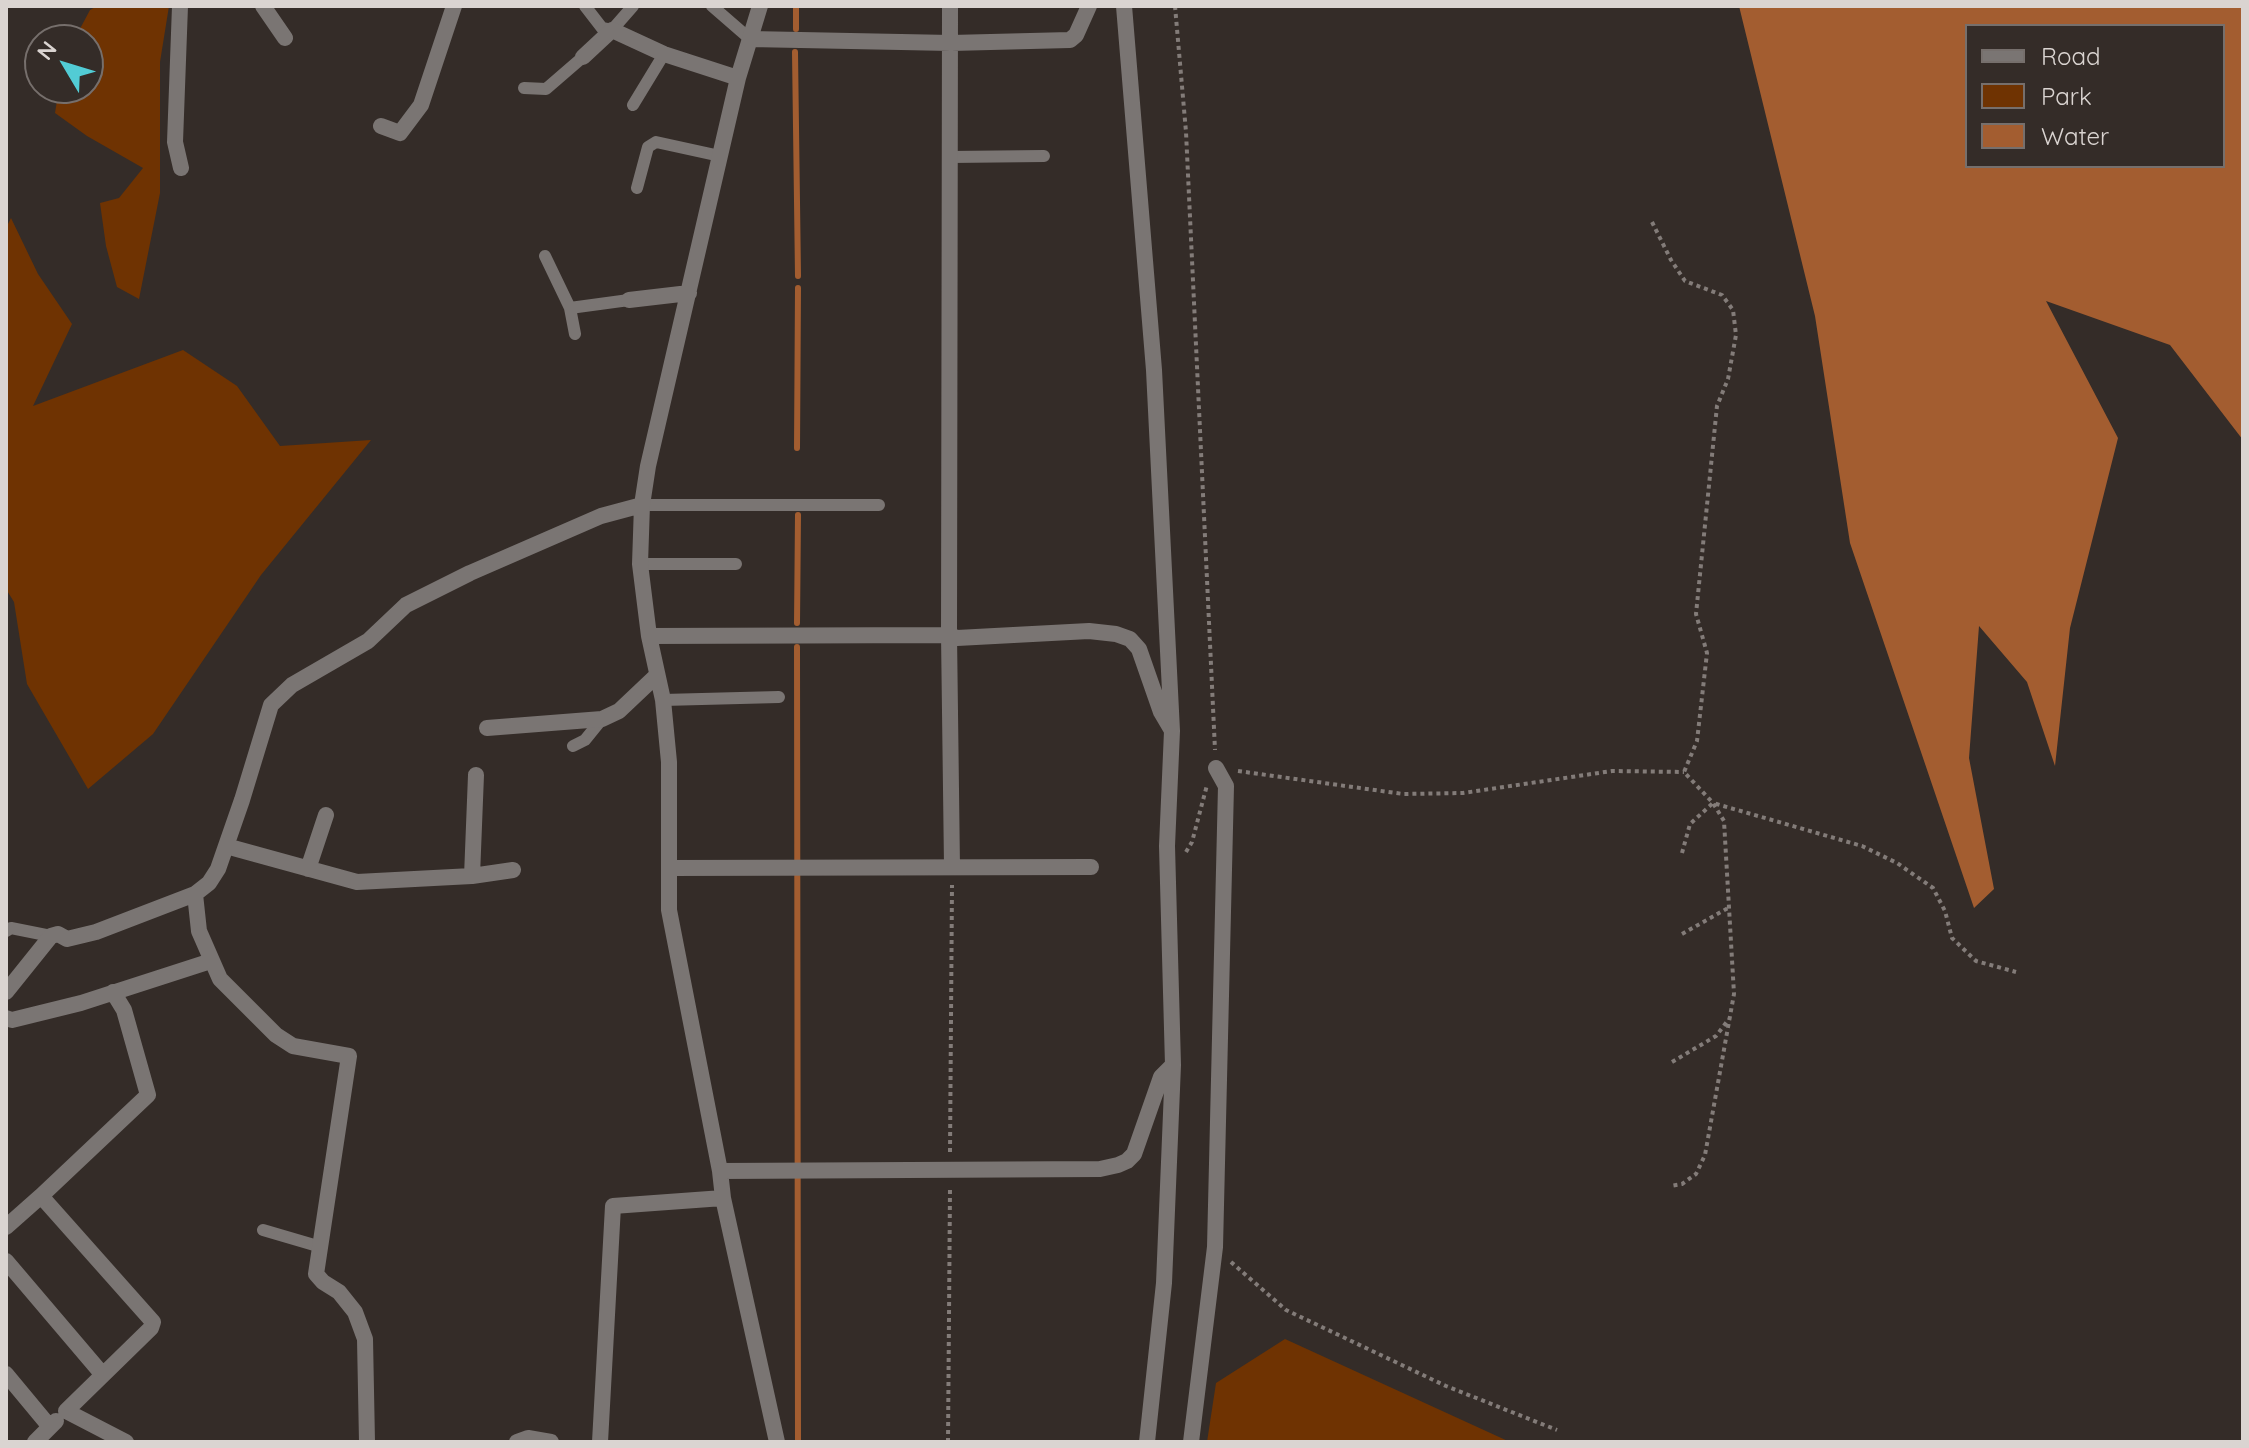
<!DOCTYPE html>
<html>
<head>
<meta charset="utf-8">
<style>
	body { margin:0 }
	#map { position:relative; width:2249px; height:1448px; overflow:hidden; background:#342c28; font-family:Quicksand,sans-serif }
	canvas { display:block }
	.frame { position:absolute; inset:0; border:8px solid #dad4d1; pointer-events:none }
	.legend { position:absolute; left:1965px; top:24px; width:260px; height:144px; box-sizing:border-box; background:#342c28; border:2px solid #766f6c; margin:0; padding:10px 14px; list-style:none; font-size:24px; color:#dad4d1 }
	.legend li { display:flex; align-items:center; gap:16px; height:40px }
	.legend b { width:40px; border:2px solid #766f6c }
	.north { position:absolute; left:24px; top:24px; width:80px; height:80px; box-sizing:border-box; background:#342c28; border:2px solid #766f6c; border-radius:50%; rotate:308deg; font-size:22px; font-weight:700; line-height:32px; text-align:center; color:#dad4d1 }
	.north::after { content:''; display:block; margin:auto; width:28px; height:36px; background:#52ccd5; clip-path:polygon(50% 0,100% 100%,50% 72%,0 100%) }
</style>
</head>
<body>
<div id="map">
<canvas width="2249" height="1448"></canvas>
<div class="frame"></div>
<ul class="legend">
<li><b style="height:10px;background:#7a7573"></b>Road</li>
<li><b style="height:22px;background:#6f3302"></b>Park</li>
<li><b style="height:22px;background:#a35d30"></b>Water</li>
</ul>
<div class="north">N</div>
</div>
<script>
const ctx = document.querySelector('canvas').getContext('2d');
ctx.lineJoin = 'round';
function fillPath(path, color) { ctx.fillStyle = color; ctx.fill(path, 'evenodd'); }
const shape = rows => new Path2D(rows.map(r => 'M' + r).join(''));
function stroke(path, color, width, dash) { ctx.strokeStyle = color; ctx.lineWidth = width; ctx.lineCap = dash ? 'butt' : 'round'; ctx.setLineDash(dash || []); ctx.stroke(path); }
const green = shape([
	[97,6,169,6,160,62,160,193,139,299,117,287,106,246,100,203,119,198,143,168,87,136,55,113,59,88,88,88,88,40,74,40,90,10],
	[11,218,38,274,72,324,33,406,183,350,237,386,280,446,371,440,261,575,153,734,88,789,27,684,14,602,6,589,6,228],
	[1285,1339,1510,1442,1207,1442,1216,1383]
]);
const water = shape([
	[1739,6,2243,6,2243,440,2170,345,2046,301,2118,438,2070,628,2055,766,2027,682,1979,626,1969,758,1994,889,1974,908,1850,543,1815,316],
	[1967,26,2223,26,2223,166,1967,166]
]);
const stream = shape([
	[796,6,796,29],
	[795,52,798,276],
	[797,448,798,288],
	[797,623,798,515],
	[797,647,798,1442]
]);
const path = shape([
	[1175,6,1186,132,1215,750],
	[1652,222,1671,260,1685,281,1722,295,1733,310,1736,335,1728,379,1717,406,1696,614,1707,653,1697,741,1684,772,1713,803,1724,821,1734,994,1705,1155,1696,1174,1682,1184,1670,1186],
	[1238,771,1403,794,1463,793,1612,771,1684,772],
	[1186,852,1192,842,1207,785],
	[1682,853,1690,824,1713,803,1862,846,1897,863,1933,888,1945,911,1952,938,1976,961,2016,972],
	[1682,934,1728,908],
	[1672,1062,1716,1036,1729,1019],
	[950,1152,952,885],
	[1231,1262,1286,1310,1446,1386,1557,1430],
	[948,1442,950,1189]
]);
const service = shape([
	[585,6,602,28,612,30,633,6],
	[712,6,750,39],
	[524,88,546,89,583,57],
	[633,105,664,54],
	[950,157,1044,156],
	[637,188,648,147,656,142,720,156],
	[545,256,570,308,575,334],
	[570,308,629,300],
	[642,505,879,505],
	[640,564,736,564],
	[663,700,779,697],
	[573,746,585,740,602,719],
	[6,931,11,928,51,936],
	[263,1230,321,1247]
]);
const minor = shape([
	[180,6,175,142,181,168],
	[263,6,285,38],
	[760,6,738,78,648,466,642,505,640,564,649,636,663,700,669,762,669,910,720,1171,723,1198,777,1442],
	[950,6,949,635,952,866],
	[1124,6,1154,370,1172,731,1167,846,1173,1065,1164,1283,1147,1442],
	[750,39,951,43,1070,40,1076,35,1089,6],
	[583,57,612,30,664,54,738,78],
	[381,126,400,133,421,105,454,6],
	[629,300,689,293],
	[649,636,949,635,957,638,1089,631,1116,634,1130,639,1139,649,1161,712,1171,729],
	[487,728,602,719,619,711,656,676],
	[226,846,357,882,472,876,513,870],
	[669,868,1091,867],
	[308,869,326,815],
	[472,876,476,775],
	[195,894,199,931,220,979,276,1035,293,1046,349,1056,316,1274,323,1282,339,1292,355,1312,365,1339,367,1442],
	[6,992,51,936,58,934,67,939,96,932,195,894,209,883,218,869,242,800,271,705,292,685,368,641,406,605,470,573,601,516,642,505],
	[6,1018,12,1020,81,1003,211,961],
	[720,1171,1100,1169,1118,1165,1127,1161,1134,1154,1161,1077,1173,1065],
	[41,1196,148,1095,124,1010,113,992],
	[6,1227,41,1196,153,1322,151,1328,66,1411,126,1442],
	[6,1261,103,1375],
	[6,1374,50,1427],
	[35,1442,56,1421],
	[517,1442,528,1438,551,1442],
	[600,1442,613,1206,723,1198],
	[1191,1442,1215,1247,1226,786,1216,768]
]);
fillPath(green, '#6f3302');
fillPath(water, '#a35d30');
stroke(stream, '#a35d30', 6);
stroke(path, '#837c79', 4, [4, 4]);
stroke(service, '#7a7573', 12);
stroke(minor, '#7a7573', 16);
</script>
</body>
</html>
